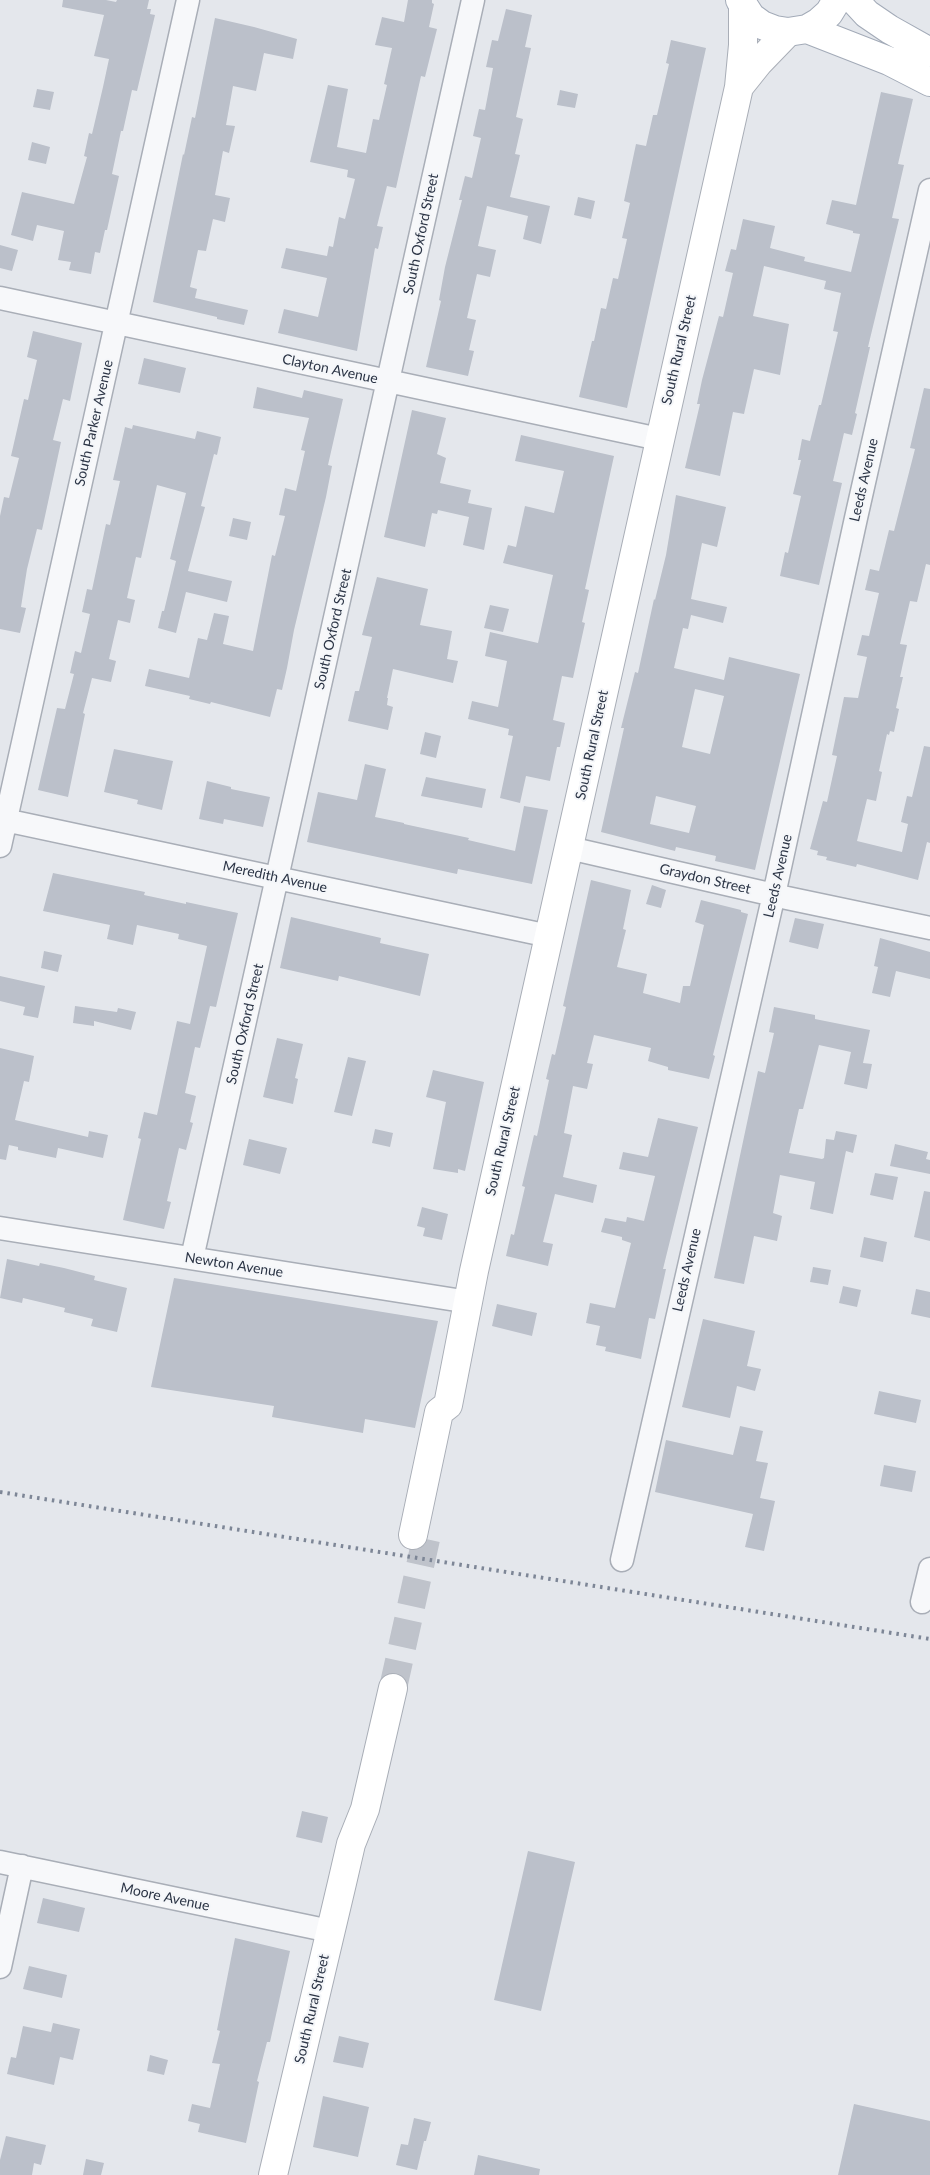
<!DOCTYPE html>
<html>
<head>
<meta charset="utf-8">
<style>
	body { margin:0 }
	canvas { display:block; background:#e4e7ec }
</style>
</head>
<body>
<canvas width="930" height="2175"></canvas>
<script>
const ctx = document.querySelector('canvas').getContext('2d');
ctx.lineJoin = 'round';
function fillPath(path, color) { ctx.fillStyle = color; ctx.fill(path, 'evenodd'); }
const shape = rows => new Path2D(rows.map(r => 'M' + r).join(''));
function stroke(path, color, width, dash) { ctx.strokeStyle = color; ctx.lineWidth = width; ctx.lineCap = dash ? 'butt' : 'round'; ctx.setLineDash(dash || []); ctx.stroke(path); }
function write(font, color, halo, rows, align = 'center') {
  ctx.font = font + ' Lato,sans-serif'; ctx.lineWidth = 4; ctx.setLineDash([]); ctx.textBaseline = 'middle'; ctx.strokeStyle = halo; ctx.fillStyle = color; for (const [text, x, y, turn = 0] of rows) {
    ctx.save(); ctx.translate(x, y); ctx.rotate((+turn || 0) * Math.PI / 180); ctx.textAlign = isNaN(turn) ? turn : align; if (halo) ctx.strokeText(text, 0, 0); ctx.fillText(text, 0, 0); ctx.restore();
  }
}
const building = shape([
	[63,0,106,0,116,2,117,0,149,0,147,9,151,9,150,14,155,15,137,91,132,90,123,131,121,131,112,174,119,176,107,230,105,230,100,253,95,252,91,274,69,270,71,262,58,260,64,231,37,225,33,241,11,235,22,192,74,204,87,157,84,156,89,133,92,134,103,87,109,59,94,56,104,15,62,7],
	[408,0,432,0,432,3,434,4,429,27,437,29,425,77,421,76,396,188,387,186,377,226,383,227,378,249,375,248,357,351,278,333,284,309,318,317,327,278,281,268,286,248,327,256,329,246,333,247,339,217,345,219,355,179,347,177,348,170,310,162,328,85,348,89,337,147,366,153,373,119,379,120,387,85,384,84,392,48,375,45,382,17,404,22],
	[506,9,532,15,525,47,531,48,516,117,523,119,515,154,520,155,510,197,550,206,541,244,523,239,528,216,487,206,478,246,496,250,490,277,477,274,467,318,476,320,469,350,474,351,468,376,426,367,441,301,439,300,445,267,462,200,459,200,465,176,472,178,481,138,473,136,479,109,485,110,493,68,486,67,492,40,498,41],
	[215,18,254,27,297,39,293,59,264,53,256,91,233,86,226,125,235,126,229,153,223,151,215,195,230,198,225,222,213,219,206,251,198,250,190,287,197,289,195,298,248,310,244,325,217,319,217,317,153,302,183,154,184,155,192,117,195,118],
	[671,40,706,48,627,408,579,397,592,341,594,341,601,308,606,309,613,278,618,279,627,239,622,238,630,203,624,201,636,144,646,146,653,115,657,115,669,64,666,63],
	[37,89,54,92,50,110,33,107],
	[560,90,578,94,575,108,557,105],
	[881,92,913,99,898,164,904,165,892,218,899,219,868,347,870,347,855,413,857,414,852,435,844,433,833,481,842,483,819,585,780,576,785,552,788,553,801,496,793,494,801,460,798,460,802,439,810,441,819,405,821,405,838,332,833,331,841,293,824,289,826,281,764,266,753,316,789,324,780,375,754,369,744,414,733,412,720,476,685,468,700,404,697,404,702,380,719,316,723,317,733,273,725,271,731,249,736,250,743,219,775,226,770,248,805,257,804,261,851,272,860,234,853,233,853,231,826,224,832,200,856,205],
	[32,142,50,147,46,164,28,160],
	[578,197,595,201,591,219,574,215],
	[0,245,18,250,12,271,0,268],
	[33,331,82,343,70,401,63,399,53,440,61,442,42,530,37,529,27,569,21,607,26,608,20,633,0,629,0,516,4,497,9,498,19,458,11,456,24,399,28,400,37,360,27,357],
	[144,358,186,368,180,393,138,384],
	[257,387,302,398,304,390,343,399,328,465,332,466,326,497,294,630,287,668,282,690,277,689,270,717,211,702,210,704,189,699,190,696,145,686,149,669,189,678,198,638,207,640,214,613,229,616,223,644,253,651,272,555,275,556,285,516,279,515,285,488,296,491,305,451,301,450,309,418,253,408],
	[924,388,930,389,930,565,926,564,917,602,910,601,900,644,907,645,900,677,903,677,896,708,899,709,894,732,890,731,889,735,887,734,879,771,882,772,876,801,867,799,857,841,902,852,908,824,901,822,907,796,912,797,924,746,930,747,930,843,927,842,918,880,857,864,856,867,826,860,827,857,817,855,818,851,810,849,823,801,827,802,837,756,832,755,844,697,858,698,867,657,857,655,862,635,869,636,879,593,865,590,870,569,879,571,889,530,894,531,915,449,910,448],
	[412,410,446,418,437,454,446,458,440,483,471,490,468,503,492,508,484,550,463,545,469,517,438,510,437,514,432,513,425,547,384,537],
	[133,425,195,439,197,431,221,437,217,455,214,454,201,506,205,507,188,571,232,581,227,602,186,592,176,633,158,628,162,611,164,611,176,561,170,559,186,493,157,485,141,558,136,557,127,598,135,600,130,623,118,620,109,659,116,661,111,682,92,678,83,713,85,714,68,797,38,790,57,708,65,709,74,674,70,673,75,651,81,653,90,614,82,612,87,589,92,590,106,524,110,525,120,481,113,480,125,427,132,429],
	[521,435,614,456,585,589,589,590,582,622,585,623,573,678,562,676,553,720,565,723,560,747,557,747,550,781,526,776,520,803,500,798,513,736,508,735,509,729,468,719,472,701,498,707,507,661,485,656,490,632,538,643,553,575,503,563,508,545,516,547,525,506,554,513,564,471,515,461],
	[676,495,726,507,717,547,702,543,691,599,727,607,723,623,691,615,688,629,683,628,674,668,724,680,729,657,800,674,755,870,715,861,716,856,676,847,675,851,601,832,624,728,621,728,635,672,638,673,654,599,655,600,666,555],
	[695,689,724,696,710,754,682,747],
	[656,796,696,806,689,833,650,824],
	[233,518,251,522,247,540,229,536],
	[377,577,428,589,420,625,452,631,447,659,458,661,453,683,393,669,387,698,388,698,387,705,393,707,388,730,348,721,355,691,359,691,372,637,362,635],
	[490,605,509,609,503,632,484,628],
	[425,732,441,736,436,758,420,754],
	[114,749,173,761,162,810,137,804,138,800,104,792],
	[365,764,386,769,375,817,404,823,404,824,469,838,468,840,515,851,524,806,548,810,532,884,458,869,457,874,307,842,318,792,357,800],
	[426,777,486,789,482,808,421,796],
	[207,781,231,787,231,789,270,797,263,827,224,819,223,824,199,819],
	[53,873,145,892,144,895,186,904,186,902,238,913,216,1007,210,1006,200,1048,195,1047,185,1093,196,1096,190,1122,193,1123,186,1150,179,1148,167,1201,171,1202,164,1229,123,1220,141,1139,138,1138,144,1112,157,1115,177,1021,190,1024,207,946,178,939,179,934,137,925,133,945,107,939,110,925,43,911],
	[591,880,631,890,623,929,626,930,617,967,647,974,643,993,680,1003,683,986,690,986,704,925,695,922,701,900,741,910,741,912,748,914,713,1055,715,1056,709,1079,668,1070,668,1067,648,1061,651,1048,594,1035,587,1063,593,1064,587,1089,573,1086,564,1133,572,1135,563,1177,597,1185,593,1203,555,1194,543,1242,553,1244,548,1266,506,1256,511,1234,514,1235,525,1187,522,1186,534,1135,537,1136,549,1080,546,1079,552,1054,555,1055,566,1007,563,1006],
	[652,885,666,890,661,908,646,904],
	[291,917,381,938,380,943,429,954,420,996,339,976,338,981,280,968],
	[795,918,824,924,818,949,789,942],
	[880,938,930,952,930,979,896,971,890,997,872,993,878,967,874,966],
	[44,951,62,955,58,972,41,968],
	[0,976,45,986,38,1018,23,1015,25,1007,0,1001],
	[75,1006,117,1012,118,1008,136,1012,131,1030,94,1021,94,1026,73,1023],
	[774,1007,815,1015,815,1019,870,1030,863,1063,872,1064,867,1089,844,1084,851,1052,819,1045,803,1109,799,1109,789,1153,822,1159,824,1158,826,1139,834,1140,836,1131,857,1135,853,1153,846,1151,833,1214,810,1209,815,1182,780,1175,773,1213,782,1216,777,1241,754,1236,744,1284,714,1278,758,1071,765,1073,774,1033,769,1032],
	[277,1038,303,1044,295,1078,298,1079,293,1104,263,1097],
	[0,1048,34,1056,29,1082,24,1081,15,1120,88,1137,89,1131,108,1135,103,1158,58,1148,56,1158,18,1150,18,1147,9,1145,6,1160,0,1159],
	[348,1057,366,1061,352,1116,334,1112],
	[433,1070,484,1082,465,1171,458,1169,458,1173,433,1169,446,1102,426,1097],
	[658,1118,698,1127,663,1269,666,1269,655,1319,649,1318,641,1359,605,1351,606,1347,596,1345,600,1326,586,1323,590,1303,615,1308,631,1243,622,1240,622,1237,601,1232,605,1218,626,1222,627,1217,644,1221,655,1176,619,1169,623,1152,648,1157],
	[375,1129,393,1133,390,1147,372,1143],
	[249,1139,287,1148,280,1174,243,1165],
	[895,1144,928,1152,926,1159,930,1160,930,1174,890,1166],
	[875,1173,898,1177,893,1200,870,1195],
	[924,1191,930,1192,930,1241,914,1237],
	[422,1207,448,1214,442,1240,423,1236,425,1228,417,1226],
	[864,1237,887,1242,883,1262,860,1257],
	[7,1259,39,1266,40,1263,64,1268,95,1276,94,1280,127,1288,117,1332,91,1326,93,1319,64,1312,65,1308,23,1298,22,1303,0,1298],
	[813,1267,831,1270,828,1285,810,1282],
	[174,1278,438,1321,415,1428,365,1419,363,1433,272,1417,274,1406,151,1387],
	[843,1286,861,1290,857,1307,839,1303],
	[916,1289,930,1292,930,1318,911,1314],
	[497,1304,537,1313,532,1336,492,1326],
	[703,1319,755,1331,747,1366,761,1369,755,1391,737,1386,730,1418,682,1407],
	[879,1391,921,1400,916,1423,874,1414],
	[740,1426,763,1431,756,1461,768,1463,760,1498,775,1501,764,1551,745,1547,753,1514,655,1492,666,1440,733,1455],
	[884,1465,916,1471,912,1492,880,1486],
	[302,1811,328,1817,322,1843,296,1837],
	[528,1851,575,1862,541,2011,494,2000],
	[43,1898,85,1908,79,1932,37,1923],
	[235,1938,290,1951,270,2042,267,2042,257,2081,259,2082,246,2143,198,2132,200,2124,188,2121,192,2104,210,2108,220,2064,212,2063,220,2031,217,2030],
	[29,1966,67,1975,62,1998,23,1989],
	[53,2023,80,2029,73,2060,60,2057,54,2085,7,2074,11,2057,16,2058,23,2026,51,2032],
	[339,2036,369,2043,363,2068,333,2062],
	[150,2055,168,2060,164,2075,147,2071],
	[323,2096,369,2107,358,2157,313,2147],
	[854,2104,930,2121,930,2175,838,2175],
	[414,2118,431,2122,426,2141,424,2141,417,2170,396,2165,401,2144,408,2145],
	[6,2136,46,2145,41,2165,34,2163,32,2175,0,2175,0,2160],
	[478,2155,540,2169,539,2175,474,2175],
	[86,2159,104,2163,101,2175,83,2175]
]);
const secondaryTunnel = shape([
	[393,1688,426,1539]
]);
const minor = shape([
	[0,298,659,439],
	[0,819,549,936],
	[0,846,188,0],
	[569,848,787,898,930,928],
	[0,1228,469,1302],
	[192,1258,473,0],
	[622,1560,777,881,856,518,930,190],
	[922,1602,930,1569],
	[0,1862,330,1931],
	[0,1967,22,1866]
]);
const secondary = shape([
	[739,87,759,62,788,32],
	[413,1535,439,1412,448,1405,474,1271,739,87,743,45,743,6],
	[273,2175,342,1883,351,1844,365,1809,393,1688]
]);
const primary = shape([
	[740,0,751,17,762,25,775,30,788,32,807,29,819,22,829,13,837,0],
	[854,0,867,14,889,29,930,52],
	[807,29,889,61,930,82]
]);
const rail = shape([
	[0,1492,930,1639]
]);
const streetNames = [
	["South Oxford Street",421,234,-78],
	["South Rural Street",679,350,-77],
	["Clayton Avenue",330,369,12],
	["South Parker Avenue",94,423,-77],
	["Leeds Avenue",864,480,-77],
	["South Oxford Street",333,629,-77],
	["South Rural Street",592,745,-78],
	["Leeds Avenue",778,876,-77],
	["Meredith Avenue",275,877,12],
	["Graydon Street",705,879,13],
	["South Oxford Street",245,1024,-77],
	["South Rural Street",503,1141,-77],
	["Newton Avenue",234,1265,9],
	["Leeds Avenue",687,1270,-77],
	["Moore Avenue",165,1897,12],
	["South Rural Street",312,2009,-77]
];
fillPath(building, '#bbc0ca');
stroke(secondaryTunnel, '#bfc3cb', 28, [28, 14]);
stroke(minor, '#a9aeb7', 25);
stroke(secondary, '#a9aeb7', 30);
stroke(primary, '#a3abb8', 30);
stroke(minor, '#f7f8fa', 22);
stroke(secondary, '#fff', 28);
stroke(primary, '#fff', 28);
stroke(rail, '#7d8696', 4, [2.5, 5]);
write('14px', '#2b3445', '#f4f6f9', streetNames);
</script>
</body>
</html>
